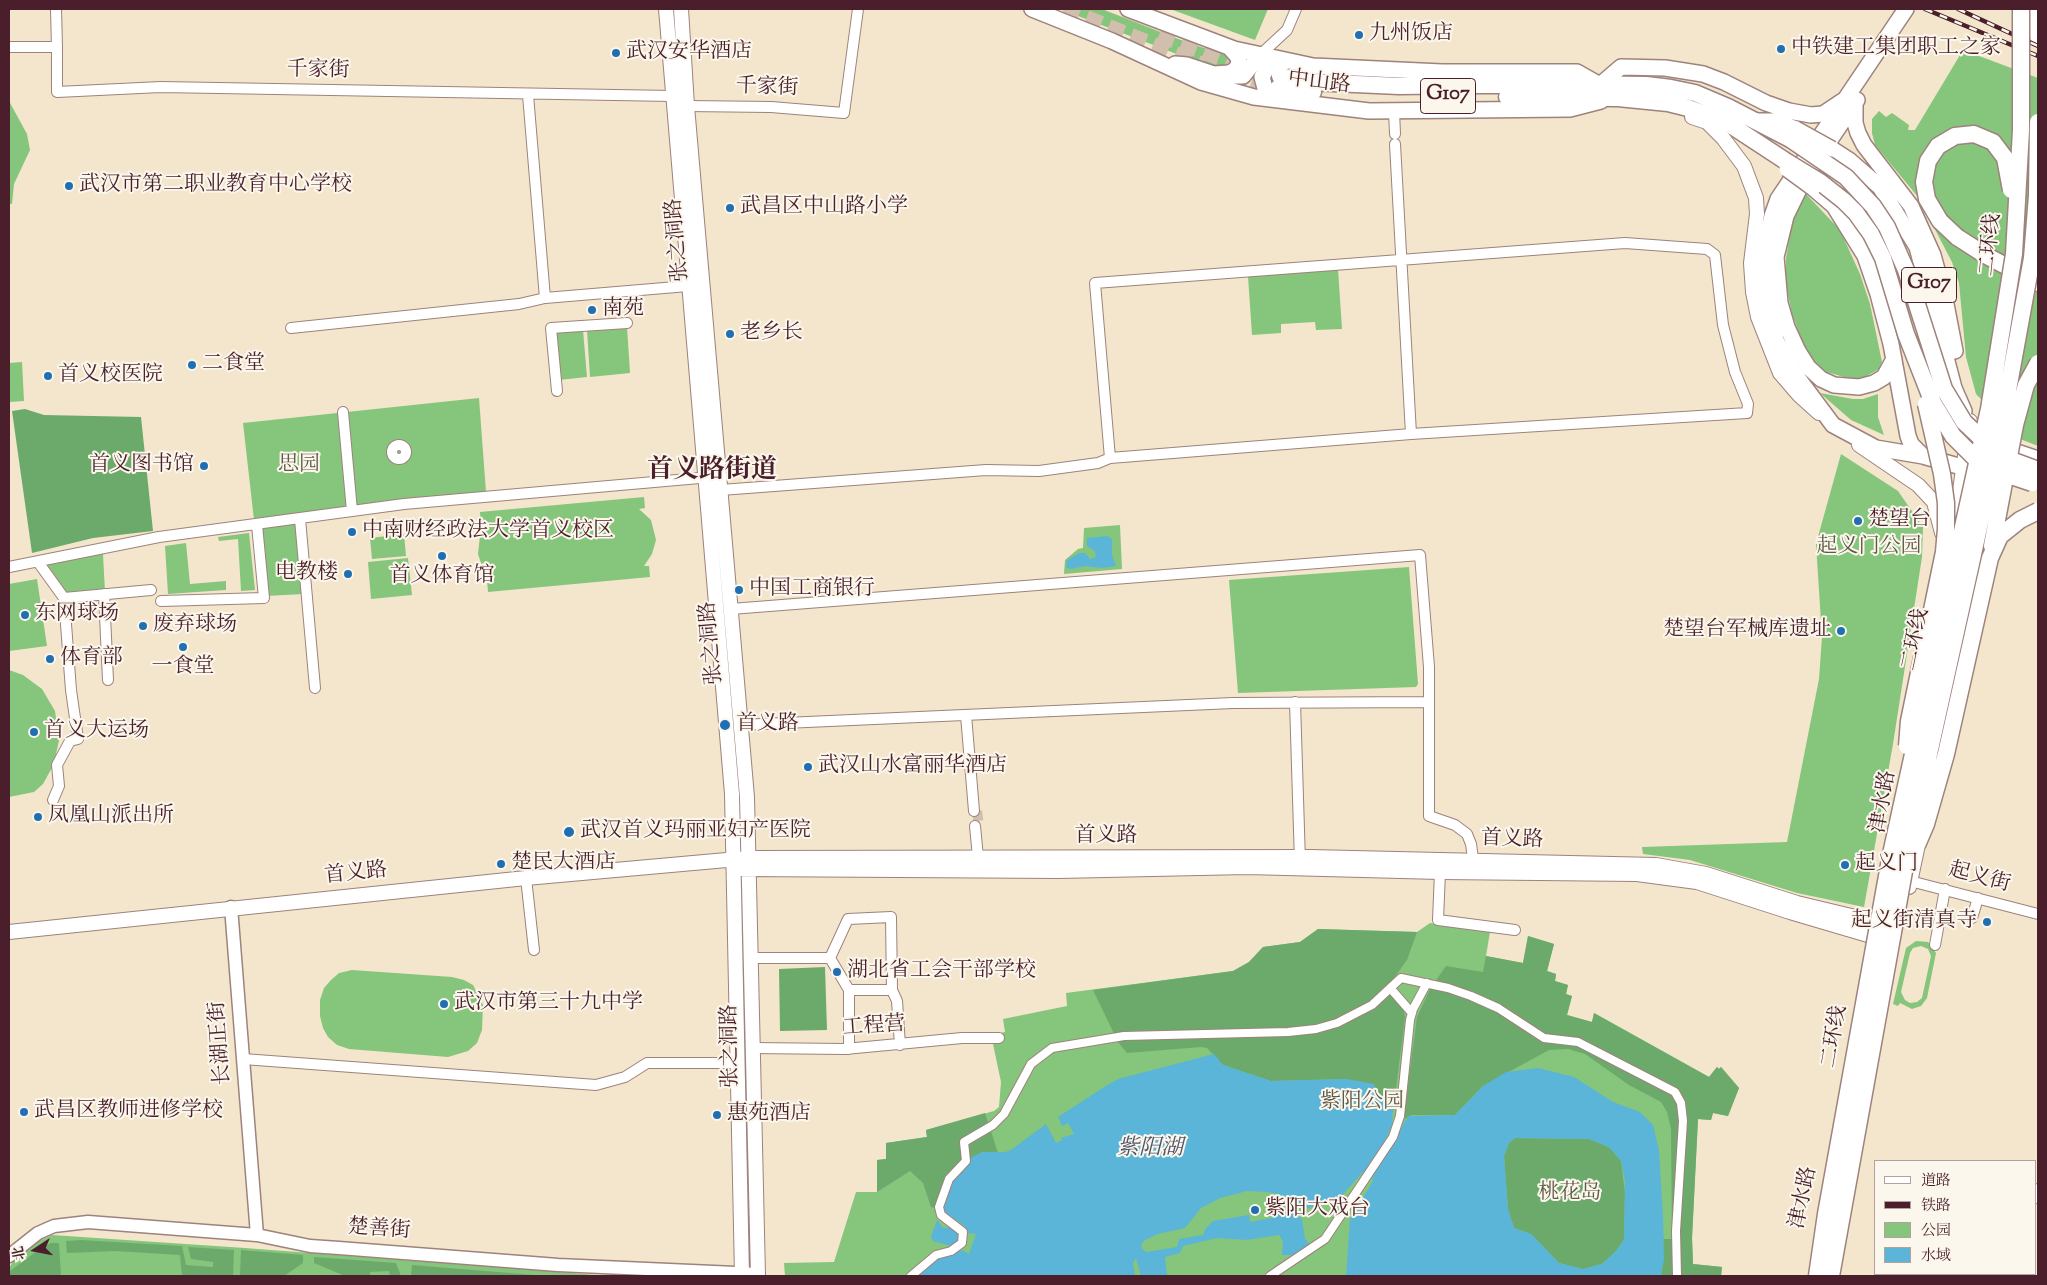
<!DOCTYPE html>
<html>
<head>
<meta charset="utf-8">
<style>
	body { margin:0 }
	#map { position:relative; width:2047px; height:1285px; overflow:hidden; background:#f3e6cc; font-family:"Sorts Mill Goudy","Noto Serif SC",serif }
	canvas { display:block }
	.frame { position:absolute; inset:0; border:10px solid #4a1f2b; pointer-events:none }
	.legend { position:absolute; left:1874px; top:1160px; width:162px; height:115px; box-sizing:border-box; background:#fbf7ec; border:1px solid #b4a19f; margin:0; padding:6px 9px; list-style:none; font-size:15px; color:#4a1f2b }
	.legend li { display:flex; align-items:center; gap:10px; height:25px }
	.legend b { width:25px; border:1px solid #b4a19f }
	.north { position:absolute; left:10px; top:1225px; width:50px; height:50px; -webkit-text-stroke:4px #fbf7ec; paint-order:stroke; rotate:259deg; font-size:14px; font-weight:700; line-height:20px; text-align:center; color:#4a1f2b }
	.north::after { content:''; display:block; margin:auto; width:18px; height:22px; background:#4a1f2b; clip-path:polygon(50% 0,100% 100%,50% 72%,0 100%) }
</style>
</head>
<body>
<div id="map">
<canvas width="2047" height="1285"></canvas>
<div class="frame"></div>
<ul class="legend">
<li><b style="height:6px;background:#fff"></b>道路</li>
<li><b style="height:6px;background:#4a1f2b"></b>铁路</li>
<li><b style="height:14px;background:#86c57c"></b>公园</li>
<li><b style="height:14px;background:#5ab5d8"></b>水域</li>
</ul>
<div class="north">北</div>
</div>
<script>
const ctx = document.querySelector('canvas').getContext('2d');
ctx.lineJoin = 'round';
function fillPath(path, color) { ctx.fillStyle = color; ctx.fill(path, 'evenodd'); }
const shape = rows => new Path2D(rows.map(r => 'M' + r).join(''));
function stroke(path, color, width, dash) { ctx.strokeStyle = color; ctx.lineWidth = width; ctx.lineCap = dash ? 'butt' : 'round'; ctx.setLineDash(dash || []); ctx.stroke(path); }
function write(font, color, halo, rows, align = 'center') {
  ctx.font = font + ' "Sorts Mill Goudy","Noto Serif SC",serif'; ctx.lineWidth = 4; ctx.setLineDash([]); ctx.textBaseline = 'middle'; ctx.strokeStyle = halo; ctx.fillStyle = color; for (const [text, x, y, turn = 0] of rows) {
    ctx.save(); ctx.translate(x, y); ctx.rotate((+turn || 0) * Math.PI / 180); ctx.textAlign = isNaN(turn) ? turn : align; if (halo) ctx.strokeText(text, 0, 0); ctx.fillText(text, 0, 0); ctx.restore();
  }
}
const green = shape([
	[1060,9,1102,9,1186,42,1234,58,1234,66,1213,68],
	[1170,9,1268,9,1255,40],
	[1963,50,2038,78,2038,446,2020,439,1976,394,1966,357,1959,283,1952,262,1918,197,1875,145,1872,133,1872,119,1879,111,1886,117,1892,113,1909,125,1908,130,1915,130],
	[9,101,27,134,30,150,14,184,12,204,9,204],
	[1805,193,1840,230,1860,274,1870,304,1882,362,1879,369,1863,378,1851,379,1823,371,1807,353,1792,314,1786,285,1786,258,1793,216],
	[1338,269,1342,329,1316,330,1315,322,1281,324,1281,333,1252,335,1248,276],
	[627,327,630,373,590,377,587,330],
	[583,330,587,377,559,380,555,332],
	[22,362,24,401,9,402,9,363],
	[1820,393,1853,399,1863,399,1878,394,1878,417,1884,435,1851,420],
	[479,398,486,492,254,520,243,423],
	[1841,454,1898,491,1923,527,1922,557,1893,744,1864,907,1797,893,1690,860,1643,854,1642,847,1787,842,1819,679,1822,637,1816,544],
	[644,497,645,508,639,509,651,520,656,540,652,554,644,566,649,566,650,577,488,592,487,580,493,578,482,566,478,554,480,536,488,524,481,524,480,512],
	[298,522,304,594,265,596,259,527],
	[1120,525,1122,569,1064,574,1065,560,1078,549,1083,548,1084,528],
	[249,533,255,590,241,591,238,539,219,541,218,537],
	[404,534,406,556,372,559,370,538],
	[186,543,190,584,226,581,226,590,168,594,165,546],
	[103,554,105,592,70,594,65,592,46,563],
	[408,558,412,595,371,599,368,562],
	[1409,567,1418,684,1416,687,1238,693,1229,580],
	[37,579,47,646,9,651,9,584],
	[9,670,23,675,42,689,55,711,59,740,54,764,43,784,34,792,9,797],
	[1430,923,1490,932,1486,956,1523,963,1528,936,1554,944,1547,971,1556,974,1555,981,1568,985,1566,994,1572,996,1567,1015,1592,1022,1594,1013,1709,1077,1717,1067,1719,1069,1721,1067,1739,1088,1728,1116,1713,1113,1711,1120,1698,1119,1692,1238,1693,1264,1722,1267,1721,1276,785,1276,784,1263,834,1262,856,1192,877,1192,877,1160,886,1159,886,1143,927,1137,926,1130,994,1111,999,1107,1001,1082,993,1044,1001,1043,1000,1033,1005,1032,1003,1019,1067,1006,1066,993,1233,971,1249,962,1263,947,1300,942,1318,929,1417,932],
	[1916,941,1928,942,1936,953,1927,998,1921,1006,1912,1009,1900,1003,1898,1006,1893,1004,1906,948],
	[1921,946,1928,949,1931,956,1922,998,1917,1002,1910,1003,1905,1000,1901,992,1910,953,1913,948],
	[352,970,452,977,464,980,473,985,483,1005,482,1030,477,1043,468,1051,448,1057,349,1049,337,1045,328,1037,323,1028,320,1016,320,1000,324,988,331,980,339,973],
	[52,1235,245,1248,610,1276,9,1276,9,1268,16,1257,34,1243]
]);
const forest = shape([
	[25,409,44,415,141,417,153,531,93,538,32,553,12,411],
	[1318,929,1417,932,1407,960,1386,989,1404,1010,1405,1017,1393,1113,1389,1104,1378,1099,1374,1090,1347,1079,1271,1081,1223,1065,1207,1048,1201,1047,1127,1053,1118,1042,1093,990,1233,971,1249,962,1263,947,1300,942],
	[1528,936,1554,944,1547,971,1556,974,1555,981,1568,985,1566,994,1572,996,1567,1015,1592,1022,1594,1013,1709,1077,1717,1067,1719,1069,1721,1067,1739,1088,1728,1116,1713,1113,1711,1120,1698,1119,1692,1238,1693,1264,1722,1267,1721,1276,1661,1276,1663,1239,1672,1239,1671,1129,1667,1112,1661,1102,1629,1085,1585,1054,1568,1049,1549,1050,1483,1086,1455,1115,1411,1115,1405,1119,1404,1115,1417,1017,1430,989,1446,966,1483,972,1486,956,1523,963],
	[825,967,827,1030,780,1031,779,969],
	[985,1113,998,1153,986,1152,969,1161,942,1210,931,1207,923,1183,910,1171,877,1192,877,1160,886,1159,886,1143,927,1137,926,1130],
	[1515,1138,1589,1139,1609,1147,1621,1161,1625,1193,1624,1240,1616,1251,1602,1264,1583,1269,1559,1263,1531,1234,1514,1228,1508,1209,1504,1156,1509,1143],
	[81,1240,182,1246,186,1265,213,1267,213,1262,191,1259,188,1247,234,1250,233,1276,182,1276,180,1255,115,1251,67,1253,66,1241],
	[51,1243,59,1243,61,1276,9,1276,10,1271,41,1248],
	[241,1250,303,1255,303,1263,284,1276,240,1276],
	[314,1257,396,1263,401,1276,390,1276,389,1271,370,1272,370,1276,345,1276,314,1263],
	[412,1265,546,1276,553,1276,411,1276]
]);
const water = shape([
	[1107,536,1112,539,1112,555,1116,566,1102,568,1085,566,1071,569,1066,567,1067,560,1080,553,1085,553,1090,559,1096,557,1095,551,1087,546,1087,538],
	[1214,1054,1223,1065,1271,1081,1347,1079,1374,1084,1378,1099,1389,1104,1393,1109,1392,1125,1380,1152,1385,1155,1397,1139,1404,1122,1409,1116,1455,1115,1483,1086,1506,1072,1538,1068,1574,1077,1613,1102,1640,1112,1653,1125,1659,1150,1663,1217,1664,1259,1661,1276,1346,1276,1350,1219,1373,1181,1372,1175,1366,1171,1363,1172,1337,1201,1308,1208,1279,1194,1266,1192,1247,1191,1220,1198,1201,1208,1185,1228,1158,1234,1145,1240,1141,1245,1142,1249,1146,1252,1177,1247,1179,1239,1203,1235,1206,1228,1213,1221,1249,1215,1250,1222,1272,1218,1271,1212,1283,1209,1293,1212,1302,1219,1305,1239,1310,1244,1293,1255,1282,1255,1283,1241,1279,1235,1247,1240,1217,1238,1183,1246,1180,1253,1165,1257,1167,1276,1141,1276,1136,1258,1133,1263,1135,1276,917,1276,938,1258,962,1250,969,1254,976,1234,967,1233,965,1226,943,1211,942,1199,950,1180,964,1171,972,1157,982,1152,1005,1152,1011,1150,1046,1124,1056,1143,1062,1140,1061,1138,1074,1134,1068,1123,1062,1126,1058,1117,1109,1084,1118,1079],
	[1515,1138,1589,1139,1609,1147,1621,1161,1625,1181,1624,1240,1616,1251,1602,1264,1583,1269,1559,1263,1531,1234,1514,1228,1508,1209,1504,1156,1509,1143],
	[937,1220,943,1228,953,1227,959,1233,959,1241,951,1246,933,1241,931,1237]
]);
const minorTunnel = shape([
	[977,811,979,826]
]);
const trunkTunnel = shape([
	[1064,9,1203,65],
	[1159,35,1248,68],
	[1229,73,1277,88]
]);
const pedestrian = shape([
	[1391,989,1412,1013],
	[911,1276,936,1255,951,1251,962,1243,963,1232,941,1215,939,1207,949,1179,966,1161,964,1142,993,1125,1004,1114,1031,1064,1052,1048,1124,1036,1288,1032,1316,1029,1337,1023,1372,1005,1401,978,1448,988,1471,996,1498,1008,1544,1038,1578,1042,1675,1092,1681,1103,1683,1121,1676,1231,1677,1276],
	[1270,1276,1325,1239,1393,1137,1400,1116,1410,1020,1413,1009,1427,983]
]);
const minor = shape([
	[56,9,57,47],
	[9,47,57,47,57,92,161,87,672,96],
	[1260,55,1287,30,1296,9],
	[528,95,545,298],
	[687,106,771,107,844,113,858,9],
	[1394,111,1395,134],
	[291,328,519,304,545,298,688,286],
	[557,391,551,328,627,323],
	[343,412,352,511],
	'392 452a7 7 0 1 1 14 0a7 7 0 1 1-14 0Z',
	[1110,458,1095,283,1625,243,1707,249,1715,255,1723,325,1735,372,1748,404,1747,413,1411,434],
	[721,490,986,470,1039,471,1098,463,1110,458,1411,434,1395,144],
	[300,519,315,688],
	[38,562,64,598,151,590],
	[9,567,159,537,404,504,711,477],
	[104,594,108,680],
	[161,601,264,598,257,525],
	[731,609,1420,555,1429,667,1429,816,1455,825,1467,834,1471,844,1474,866],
	[1295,702,1300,862],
	[966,715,974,811],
	[740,725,1233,703,1429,702],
	[53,800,59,786,57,765,70,741,78,739,71,690,64,598],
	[975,826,978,857],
	[1440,872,1438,920,1515,930],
	[526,878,534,950],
	[1910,881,2038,914],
	[1972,918,1978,898],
	[1935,945,1945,889],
	[750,958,830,958,848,919,891,917,892,990,897,1001,900,1045],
	[830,958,849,990,849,1049],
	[849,990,892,990],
	[751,1048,845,1049,962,1038,999,1038],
	[243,1059,596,1085,625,1077,647,1063,737,1063],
	[2036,1198,2038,1189],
	[1990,1276,1992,1274]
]);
const tertiary = shape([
	[231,907,257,1235],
	[9,1256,38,1233,54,1226,88,1222,257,1235,310,1246,339,1248,558,1265,758,1274]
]);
const secondary = shape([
	[666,9,732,794,742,1276],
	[681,9,687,106,747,797,758,1276],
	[1692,117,1707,122,1723,138,1744,166,1756,198,1757,214,1751,263,1753,292,1758,317,1780,373,1799,395,1819,413],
	[1859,445,1918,485,1934,502,1942,533],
	[1952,546,1970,421],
	[741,869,1058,871,1247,867,1440,872,1637,874,1697,882,1790,912,1885,940],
	[1909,887,1920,835],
	[9,932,526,878,749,858,1310,857,1656,865,1706,874,1797,903,1889,925]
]);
const primary = shape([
	[1032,9,1112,41,1201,82,1254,97,1369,111,1570,109,1601,101],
	[1128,9,1234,49,1313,66,1442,72,1577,72,1600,85,1621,67,1665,68,1703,74,1724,82,1766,103,1789,111,1811,115,1823,114,1847,98],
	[1906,9,1778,199,1772,216,1764,252,1764,288,1767,306,1776,340,1792,370,1833,425,1876,448,1923,456,1986,474],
	[1175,64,1187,65,1214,74,1229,73,1235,70,1239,64,1238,57,1229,47],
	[1225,76,1243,76,1260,55],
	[1278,99,1266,92,1262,77,1266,70,1273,65,1288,61],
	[1857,100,1805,177,1786,216,1776,257,1780,303,1787,327,1798,351,1808,367,1821,379,1834,385,1859,387,1874,383,1884,377,1894,359],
	[1855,104,1855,123,1858,133,1864,145,1911,206,1933,255,1945,299,1955,351],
	[1755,121,1775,121,1796,129],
	[1832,149,1849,160,1880,187,1917,247,1954,388,1964,411],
	[1813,188,1834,206,1865,256,1878,294,1891,344,1908,436,1911,444,1923,456],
	[1999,446,2038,459]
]);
const trunk = shape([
	[2038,9,2038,37],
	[1280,76,1311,82,1399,86,1563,84,1646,85,1671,88,1695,93,1728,107,1790,139],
	[1278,88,1313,92],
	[1507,97,1618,98,1668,103,1688,108,1726,122,1784,160],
	[1957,237,1985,255,2038,283]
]);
const rail = shape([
	[1925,9,2038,56],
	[1958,9,2038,46]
]);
const primaryBridge = shape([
	[1796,129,1832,149],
	[1787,169,1813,188]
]);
const trunkBridge = shape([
	[1790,139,1846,177,1873,206,1887,227,1906,270,1944,389,1964,422,2000,456,2038,470],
	[1784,160,1820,182,1844,201,1856,213,1871,234,1883,258,1906,334,1933,403,1953,436,1979,462],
	[1957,237,1940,221,1927,199,1924,182,1928,161,1938,146,1955,136,1974,134,1993,142,2005,158,2011,190],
	[1996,471,2032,483],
	[1992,546,2015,425,2026,385,2038,363],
	[1907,746,1909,721,1944,552,1946,529,1946,503,1942,474,1926,404],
	[1917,845,1926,824,1946,754,1990,558,2000,536,2020,520,2038,511],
	[1817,1276,1826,1214,1891,854,1989,409,2014,254,2021,130,2021,9],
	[1831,1276,1908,849,2002,423,2032,258,2037,196,2038,122]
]);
const markers = [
	[1359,35,5,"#1f6fb2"],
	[1781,49,5,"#1f6fb2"],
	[616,53,5,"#1f6fb2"],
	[69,186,5,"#1f6fb2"],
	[730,208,5,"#1f6fb2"],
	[592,310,5,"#1f6fb2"],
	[730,334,5,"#1f6fb2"],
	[192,365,5,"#1f6fb2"],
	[48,376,5,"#1f6fb2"],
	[204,466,5,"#1f6fb2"],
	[1858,521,5,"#1f6fb2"],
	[352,532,5,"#1f6fb2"],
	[442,556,5,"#1f6fb2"],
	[348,574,5,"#1f6fb2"],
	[739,590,5,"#1f6fb2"],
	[25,615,5,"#1f6fb2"],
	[143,626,5,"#1f6fb2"],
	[1841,631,5,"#1f6fb2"],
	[183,647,5,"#1f6fb2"],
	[50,659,5,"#1f6fb2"],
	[725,725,6,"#1f6fb2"],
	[34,732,5,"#1f6fb2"],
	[808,767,5,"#1f6fb2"],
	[38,817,5,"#1f6fb2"],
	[569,832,6,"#1f6fb2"],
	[501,864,5,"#1f6fb2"],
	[1845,865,5,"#1f6fb2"],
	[1987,922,5,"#1f6fb2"],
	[837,972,5,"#1f6fb2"],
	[444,1004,5,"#1f6fb2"],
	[24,1112,5,"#1f6fb2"],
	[717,1115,5,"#1f6fb2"],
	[1255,1210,5,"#1f6fb2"]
];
const shields = [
	[1448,96,55],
	[1929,285,55]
];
const shieldNames = [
	["G107",1448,96],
	["G107",1929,285]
];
const poiNames = [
	["九州饭店",1369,35],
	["中铁建工集团职工之家",1791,49],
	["武汉安华酒店",626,53],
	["武汉市第二职业教育中心学校",79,186],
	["武昌区中山路小学",740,208],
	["南苑",602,310],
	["老乡长",740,334],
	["二食堂",202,365],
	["首义校医院",58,376],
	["首义图书馆",194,466,"right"],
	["楚望台",1868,521],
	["中南财经政法大学首义校区",362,532],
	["电教楼",338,574,"right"],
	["首义体育馆",442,577,"center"],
	["中国工商银行",749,590],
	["东网球场",35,615],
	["废弃球场",153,626],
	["楚望台军械库遗址",1831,631,"right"],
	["体育部",60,659],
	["一食堂",183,668,"center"],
	["首义路",736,725],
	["首义大运场",44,732],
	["武汉山水富丽华酒店",818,767],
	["凤凰山派出所",48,817],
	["武汉首义玛丽亚妇产医院",580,832],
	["楚民大酒店",511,864],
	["起义门",1855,865],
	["起义街清真寺",1977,922,"right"],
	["湖北省工会干部学校",847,972],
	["武汉市第三十九中学",454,1004],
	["武昌区教师进修学校",34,1112],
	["惠苑酒店",727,1115],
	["紫阳大戏台",1265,1210]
];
const streetNames = [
	["千家街",318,72,1],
	["中山路",1319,84,7],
	["千家街",767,89,2],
	["张之洞路",679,240,-95],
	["二环线",1992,245,-84],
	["二环线",1917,640,-78],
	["张之洞路",713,643,-95],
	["津水路",1885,802,-80],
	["首义路",1106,837],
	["首义路",1512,841,2],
	["首义路",356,875,-6],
	["起义街",1979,879,15],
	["工程营",874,1028,-4],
	["二环线",1836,1037,-80],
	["长湖正街",222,1043,-94],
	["张之洞路",732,1046,-91],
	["津水路",1805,1198,-78],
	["楚善街",379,1231,4]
];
const parkNames = [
	["思园",299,466],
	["起义门公园",1869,548],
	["紫阳公园",1362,1103],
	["桃花岛",1570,1194]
];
const waterNames = [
	["紫阳湖",1150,1150]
];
const districtNames = [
	["首义路街道",712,473]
];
fillPath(green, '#86c57c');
fillPath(forest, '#6caa6c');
fillPath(water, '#5ab5d8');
stroke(minorTunnel, '#d1beac', 10, [10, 5]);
stroke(trunkTunnel, '#d1beac', 16, [16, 8]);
stroke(pedestrian, '#9e827c', 10);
stroke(minor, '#9e827c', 12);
stroke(tertiary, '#9e827c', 15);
stroke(secondary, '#9e827c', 16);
stroke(primary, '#9e827c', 18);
stroke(trunk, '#9e827c', 19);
stroke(pedestrian, '#fff', 8);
stroke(minor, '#fff', 10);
stroke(tertiary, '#fff', 12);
stroke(secondary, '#fff', 14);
stroke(primary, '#fff', 15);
stroke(trunk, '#fff', 16);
stroke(rail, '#4a1f2b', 4.5);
stroke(rail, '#fbf7ec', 2.5, [8]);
stroke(primaryBridge, '#9e827c', 18, []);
stroke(trunkBridge, '#9e827c', 19, []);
stroke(primaryBridge, '#fff', 15);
stroke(trunkBridge, '#fff', 16);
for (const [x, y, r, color] of markers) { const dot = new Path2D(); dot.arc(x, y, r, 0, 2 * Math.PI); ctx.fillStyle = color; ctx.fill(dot); stroke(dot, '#fbf7ec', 2); }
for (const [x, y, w] of shields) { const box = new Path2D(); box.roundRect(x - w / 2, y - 17.5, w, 35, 4); ctx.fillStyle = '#fbf7ec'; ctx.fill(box); stroke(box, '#4a1f2b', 1); }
write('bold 20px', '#4a1f2b', null, shieldNames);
write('21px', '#4a1f2b', '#fbf7ec', poiNames, 'left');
write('21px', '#4a1f2b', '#fbf7ec', streetNames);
write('21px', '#5f5947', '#fbf7ec', parkNames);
write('italic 22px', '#505468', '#fbf7ec', waterNames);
write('bold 26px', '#4a1f2b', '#fbf7ec', districtNames);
</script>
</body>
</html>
